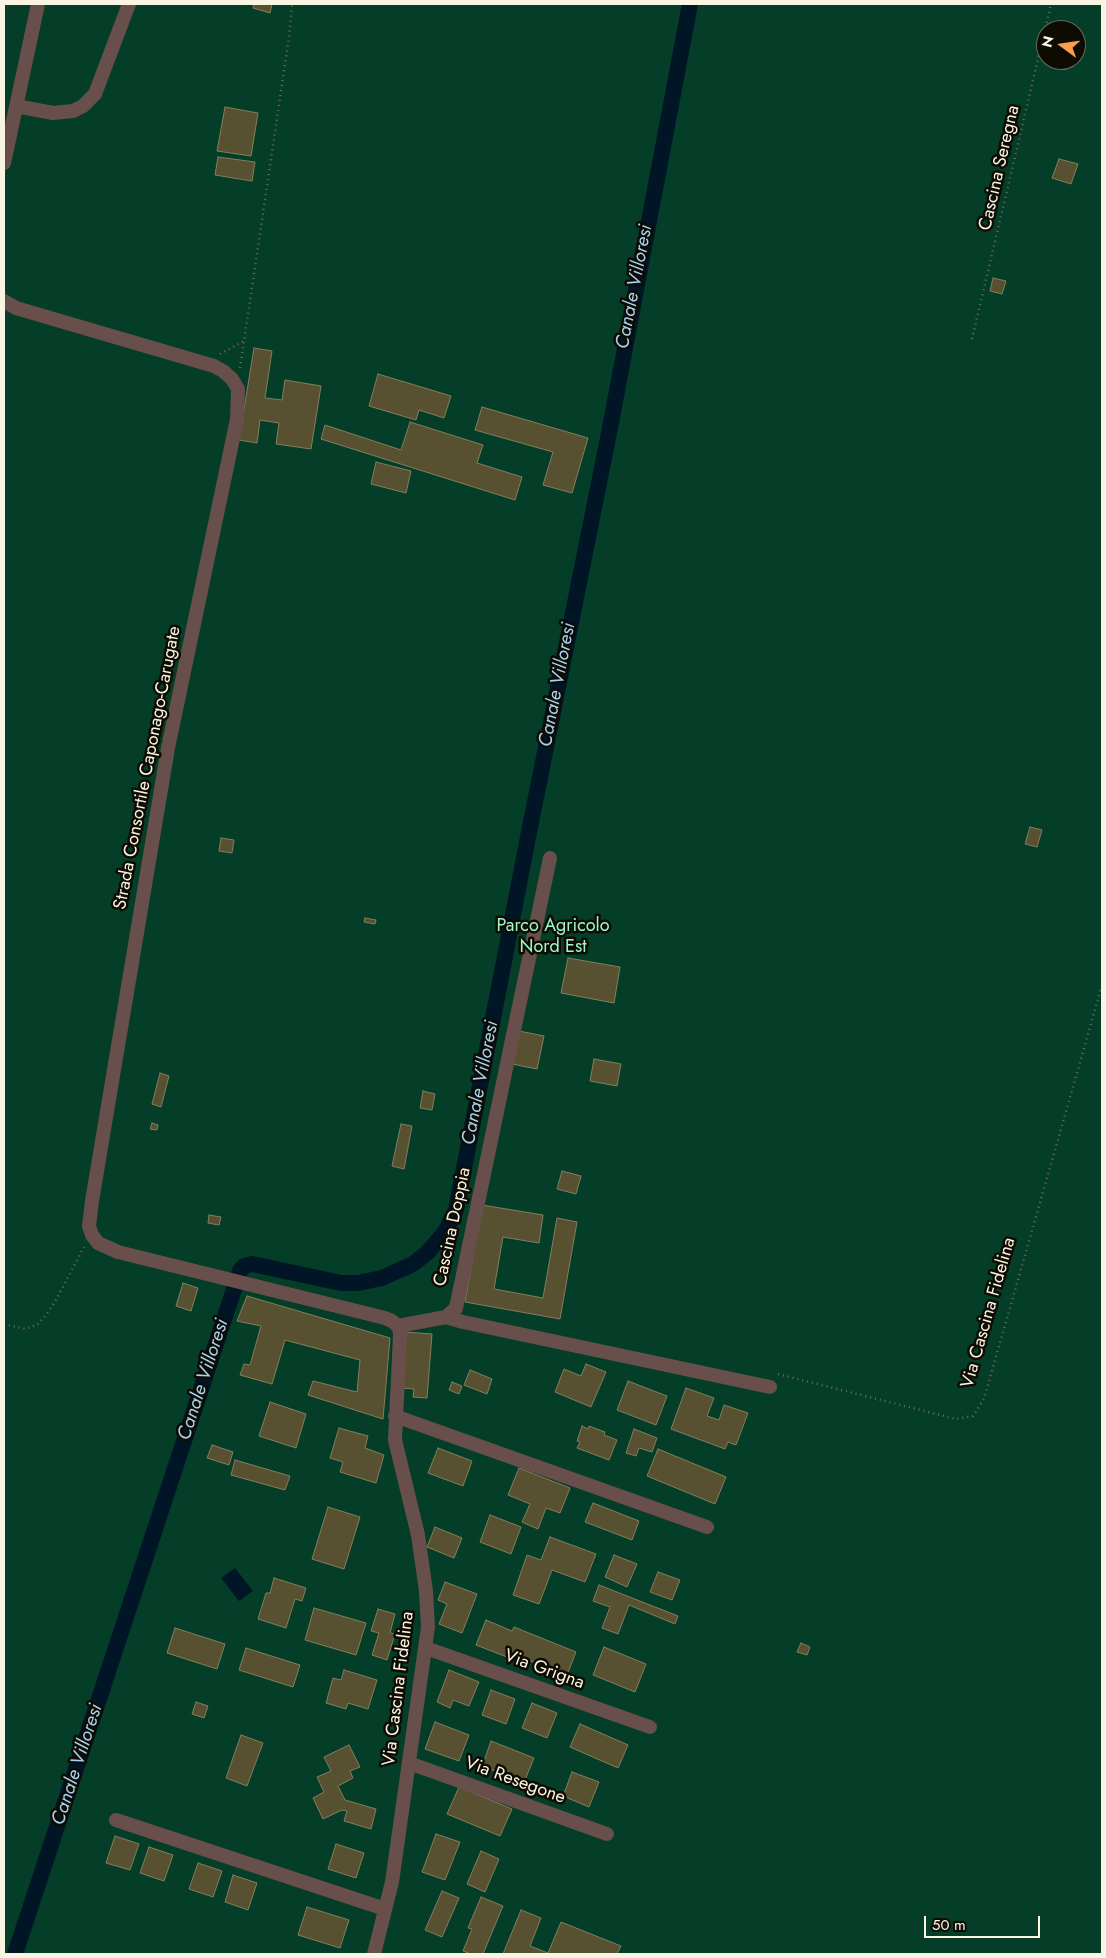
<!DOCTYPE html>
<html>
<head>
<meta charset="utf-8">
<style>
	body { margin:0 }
	#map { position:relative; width:1106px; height:1958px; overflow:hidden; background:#282101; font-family:Jost,sans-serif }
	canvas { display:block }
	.frame { position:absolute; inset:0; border:5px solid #f9f5e2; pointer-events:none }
	.north { position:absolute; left:1036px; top:20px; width:50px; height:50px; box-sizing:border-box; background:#0e0b02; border:1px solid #6c695c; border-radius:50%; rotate:284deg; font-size:14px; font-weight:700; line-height:20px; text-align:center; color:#f9f5e2 }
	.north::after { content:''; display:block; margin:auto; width:18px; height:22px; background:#fb9e50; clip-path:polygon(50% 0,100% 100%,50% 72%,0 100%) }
	.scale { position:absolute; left:924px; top:1916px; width:116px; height:22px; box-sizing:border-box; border:2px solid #f9f5e2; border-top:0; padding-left:6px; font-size:15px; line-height:18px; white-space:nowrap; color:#f9f5e2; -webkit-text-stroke:4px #0e0b02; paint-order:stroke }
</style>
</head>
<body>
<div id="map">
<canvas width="1106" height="1958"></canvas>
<div class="frame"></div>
<div class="north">N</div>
<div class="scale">50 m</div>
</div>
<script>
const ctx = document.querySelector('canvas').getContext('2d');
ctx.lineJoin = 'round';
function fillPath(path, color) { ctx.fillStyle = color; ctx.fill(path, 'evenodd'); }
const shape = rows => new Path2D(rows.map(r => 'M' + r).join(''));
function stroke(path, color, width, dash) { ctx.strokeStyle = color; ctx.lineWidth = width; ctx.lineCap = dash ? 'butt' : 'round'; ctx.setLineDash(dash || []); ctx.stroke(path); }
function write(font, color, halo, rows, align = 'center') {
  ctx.font = font + ' Jost,sans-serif'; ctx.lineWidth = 5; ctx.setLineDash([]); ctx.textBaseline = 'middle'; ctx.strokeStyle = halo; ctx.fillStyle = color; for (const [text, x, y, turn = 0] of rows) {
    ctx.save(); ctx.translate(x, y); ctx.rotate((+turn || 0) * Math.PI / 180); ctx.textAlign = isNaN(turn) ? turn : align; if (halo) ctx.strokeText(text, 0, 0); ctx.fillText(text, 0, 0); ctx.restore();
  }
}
const green = shape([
	[4,4,1102,4,1102,1954,4,1954],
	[1046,30,1076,30,1076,60,1046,60]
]);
const water = shape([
	[235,1568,253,1591,239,1601,221,1578]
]);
const canal = shape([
	[15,1954,240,1271,244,1266,252,1264,341,1283,358,1283,382,1278,413,1264,428,1252,445,1232,456,1210,529,832,609,433,690,4]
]);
const building = shape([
	[254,4,272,4,270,13,253,8,254,4],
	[225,107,258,113,251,156,217,151,225,107],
	[218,157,255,162,252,181,215,175,218,157],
	[1059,159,1078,164,1071,184,1052,178,1059,159],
	[993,278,1006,281,1002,294,990,291,993,278],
	[254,348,272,351,265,398,282,400,285,380,321,386,311,449,276,444,279,423,260,420,257,443,239,440,254,348],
	[378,374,451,396,444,418,419,410,416,420,369,406,378,374],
	[482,407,588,438,572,493,543,485,553,452,475,430,482,407],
	[410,422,483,445,477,463,522,477,515,500,321,439,325,425,401,450,410,422],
	[376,462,411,471,406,493,371,484,376,462],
	[1030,827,1042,830,1037,847,1025,844,1030,827],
	[221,838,234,840,232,853,219,851,221,838],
	[365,918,376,920,375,924,364,922,365,918],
	[568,958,620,967,614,1003,561,993,568,958],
	[519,1031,544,1036,537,1069,512,1064,519,1031],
	[594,1059,621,1064,617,1086,590,1081,594,1059],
	[160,1073,169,1076,161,1107,152,1104,160,1073],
	[423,1091,435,1094,432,1110,420,1108,423,1091],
	[152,1123,158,1125,157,1130,150,1129,152,1123],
	[401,1124,412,1126,404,1169,392,1166,401,1124],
	[562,1171,581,1176,576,1194,557,1189,562,1171],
	[482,1205,543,1215,539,1243,503,1237,494,1289,543,1298,557,1218,577,1222,560,1319,465,1302,482,1205],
	[209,1215,221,1217,219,1225,208,1223,209,1215],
	[183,1283,198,1288,191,1311,176,1306,183,1283],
	[247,1296,390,1338,383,1419,308,1395,313,1381,357,1392,360,1360,285,1340,272,1384,240,1375,244,1364,250,1365,261,1326,237,1321,247,1296],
	[405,1332,432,1334,427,1398,413,1397,414,1389,401,1388,405,1332],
	[586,1364,606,1372,591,1407,555,1392,564,1369,581,1376,586,1364],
	[470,1370,492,1379,487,1394,464,1385,470,1370],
	[628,1381,667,1396,656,1425,617,1410,628,1381],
	[452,1382,462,1386,459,1394,449,1390,452,1382],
	[686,1388,714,1398,707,1416,719,1420,724,1405,748,1413,736,1445,728,1442,725,1449,671,1429,686,1388],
	[270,1402,306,1414,296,1448,259,1436,270,1402],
	[582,1426,588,1429,589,1426,605,1432,604,1435,617,1440,609,1460,577,1448,580,1442,577,1441,582,1426],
	[339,1428,368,1436,365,1448,384,1455,376,1483,340,1472,343,1462,330,1458,339,1428],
	[634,1429,657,1438,652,1452,639,1448,636,1456,626,1453,634,1429],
	[212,1445,233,1452,229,1465,207,1458,212,1445],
	[438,1448,472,1461,463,1486,428,1473,438,1448],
	[658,1449,726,1477,715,1504,647,1476,658,1449],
	[235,1460,290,1476,285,1490,231,1475,235,1460],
	[519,1468,570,1488,560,1513,546,1508,538,1529,522,1522,530,1504,508,1495,519,1468],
	[593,1503,639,1521,632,1540,585,1522,593,1503],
	[328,1507,360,1517,344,1569,312,1559,328,1507],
	[490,1515,521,1527,511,1554,480,1542,490,1515],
	[435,1527,462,1538,454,1558,427,1547,435,1527],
	[550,1537,596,1554,585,1582,552,1570,539,1604,513,1595,527,1555,541,1560,550,1537],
	[614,1555,637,1564,627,1587,605,1577,614,1555],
	[658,1572,680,1580,672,1600,650,1592,658,1572],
	[274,1578,306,1588,302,1601,295,1599,286,1628,258,1619,266,1593,270,1593,274,1578],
	[445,1582,477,1594,462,1633,439,1624,447,1604,438,1600,445,1582],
	[599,1585,678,1616,675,1624,629,1605,618,1634,602,1628,610,1607,593,1601,599,1585],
	[314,1608,366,1623,356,1655,305,1640,314,1608],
	[378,1609,395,1614,390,1633,395,1634,387,1660,372,1655,379,1633,371,1631,378,1609],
	[486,1620,512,1631,514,1627,576,1652,567,1675,509,1653,507,1657,476,1645,486,1620],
	[175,1628,225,1644,217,1669,167,1653,175,1628],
	[801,1643,810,1647,807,1655,797,1652,801,1643],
	[604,1647,646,1664,635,1692,593,1675,604,1647],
	[246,1648,300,1665,293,1687,239,1670,246,1648],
	[344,1670,377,1680,368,1709,348,1703,346,1709,326,1703,333,1678,341,1680,344,1670],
	[449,1670,479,1682,469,1706,453,1700,450,1708,437,1702,449,1670],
	[491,1690,515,1699,506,1724,482,1715,491,1690],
	[196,1702,208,1706,204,1718,192,1714,196,1702],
	[532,1703,557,1713,547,1738,522,1728,532,1703],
	[435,1722,469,1735,459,1761,425,1749,435,1722],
	[580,1724,628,1745,618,1768,570,1747,580,1724],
	[241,1735,263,1743,247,1786,226,1778,241,1735],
	[491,1741,534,1758,525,1780,482,1767,491,1741],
	[349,1745,360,1767,350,1771,353,1778,338,1786,345,1800,376,1809,371,1829,344,1821,347,1811,342,1810,323,1819,313,1798,324,1792,317,1777,331,1771,324,1757,349,1745],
	[572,1772,599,1782,589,1807,563,1796,572,1772],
	[459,1787,512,1809,500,1836,447,1814,459,1787],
	[436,1834,460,1842,445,1880,422,1872,436,1834],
	[115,1836,139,1844,130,1870,106,1863,115,1836],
	[336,1844,364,1853,356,1878,328,1869,336,1844],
	[149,1847,173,1855,164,1881,140,1873,149,1847],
	[481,1851,499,1859,485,1892,467,1884,481,1851],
	[198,1863,222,1871,213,1897,189,1889,198,1863],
	[233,1875,257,1883,248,1910,225,1902,233,1875],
	[442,1891,459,1898,442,1937,425,1930,442,1891],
	[481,1897,503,1906,483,1954,471,1954,463,1951,472,1929,468,1928,481,1897],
	[307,1907,349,1920,340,1948,298,1935,307,1907],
	[521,1910,541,1918,530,1946,548,1953,561,1922,621,1946,617,1954,503,1954,521,1910]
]);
const path = shape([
	[972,339,1051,4],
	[220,354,244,341,289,37,292,4],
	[240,368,244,341],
	[4,1324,25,1329,37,1325,46,1315,56,1300,84,1247],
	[778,1374,956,1419,973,1416,984,1399,1102,985]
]);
const street = shape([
	[16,106,53,113,73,111,83,106,95,94,129,4],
	[4,163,38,4],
	[4,301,16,308,214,366,223,371,232,379,238,389,237,419,168,748,92,1201,89,1226,92,1235,98,1243,118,1252,385,1318,392,1321,399,1327,400,1335,395,1440,418,1535,426,1591,428,1627,392,1882,374,1954],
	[446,1317,463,1322,770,1387],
	[398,1326,446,1317,456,1308,550,858],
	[395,1416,707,1527],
	[426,1648,650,1727],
	[409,1763,607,1834],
	[116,1820,385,1909]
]);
const streetNames = [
	["Cascina Seregna",1000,168,-77],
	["Strada Consortile Caponago-Carugate",148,768,-79],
	["Cascina Doppia",453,1227,-78],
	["Via Cascina Fidelina",989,1313,-74],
	["Via Grigna",544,1670,20],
	["Via Cascina Fidelina",399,1689,-83],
	["Via Resegone",515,1781,20]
];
const parkNames = [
	["Parco Agricolo",553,927],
	["Nord Est",553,948]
];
const waterNames = [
	["Canale Villoresi",635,287,-79],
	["Canale Villoresi",558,685,-79],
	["Canale Villoresi",481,1083,-79],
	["Canale Villoresi",204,1380,-72],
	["Canale Villoresi",78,1765,-72]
];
fillPath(green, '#043e29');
fillPath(water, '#001526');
stroke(canal, '#001526', 16);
fillPath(building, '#585131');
stroke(building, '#847e5c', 1);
stroke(path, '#706a4f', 2.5, [1, 4]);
stroke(street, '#684f4b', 14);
write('18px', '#f9f5e2', '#0e0b02', streetNames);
write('18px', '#9cf8cc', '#0e0b02', parkNames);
write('italic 19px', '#a7d2f3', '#0e0b02', waterNames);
</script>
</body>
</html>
